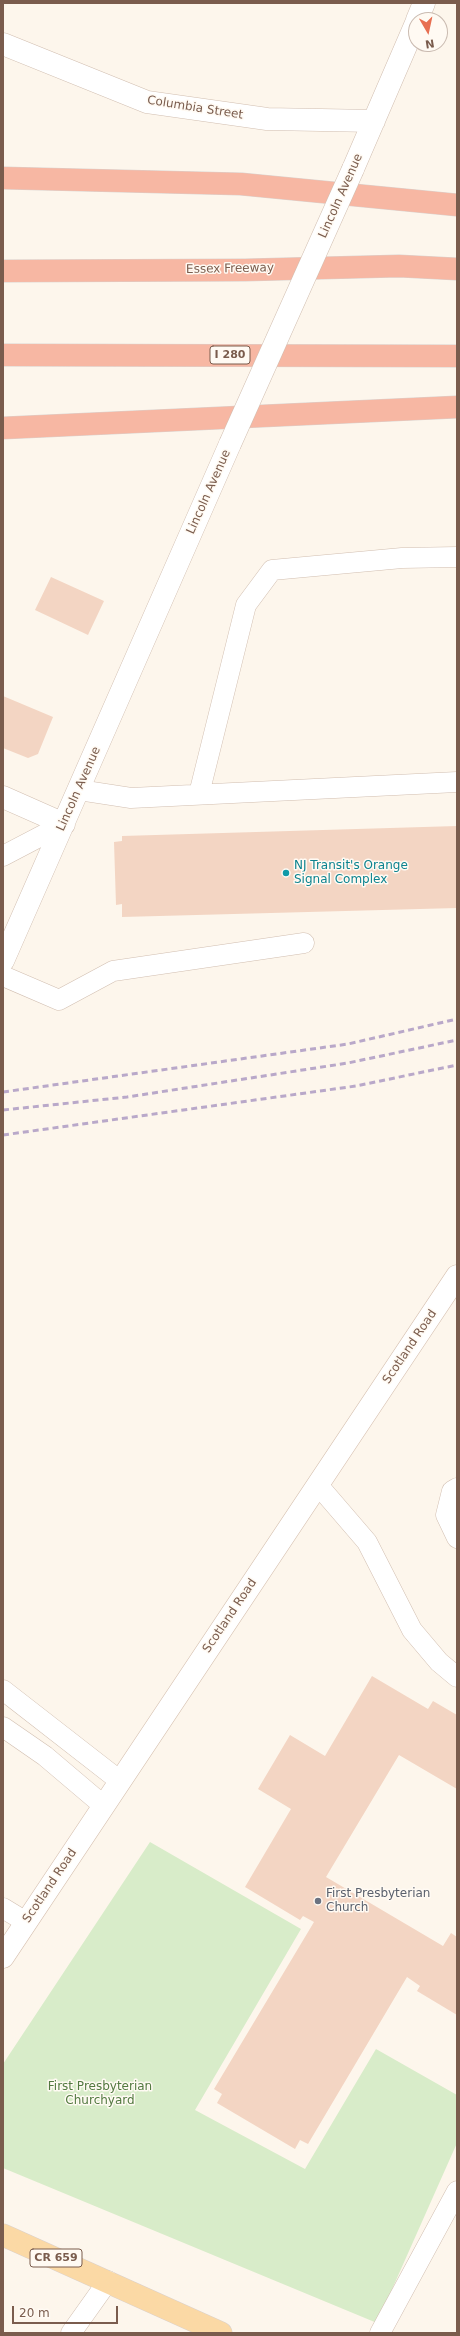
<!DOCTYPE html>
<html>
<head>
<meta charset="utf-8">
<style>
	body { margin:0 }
	#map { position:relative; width:460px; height:2336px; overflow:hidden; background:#fdf6ec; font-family:"DejaVu Sans",sans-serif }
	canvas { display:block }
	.frame { position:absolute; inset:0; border:4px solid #7a5c4d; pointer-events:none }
	.north { position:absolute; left:408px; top:12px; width:40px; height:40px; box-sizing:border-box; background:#fffaf3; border:1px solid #cabbb1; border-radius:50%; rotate:171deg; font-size:11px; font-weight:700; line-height:16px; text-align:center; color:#7a5c4d }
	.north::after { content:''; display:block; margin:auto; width:14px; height:18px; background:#e76f51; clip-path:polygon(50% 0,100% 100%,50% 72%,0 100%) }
	.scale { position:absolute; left:12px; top:2306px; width:106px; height:18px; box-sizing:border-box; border:2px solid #7a5c4d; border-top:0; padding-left:5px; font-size:12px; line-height:14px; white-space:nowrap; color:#7a5c4d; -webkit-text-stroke:3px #fffaf3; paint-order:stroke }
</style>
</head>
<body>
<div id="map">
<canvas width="460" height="2336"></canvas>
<div class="frame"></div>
<div class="north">N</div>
<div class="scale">20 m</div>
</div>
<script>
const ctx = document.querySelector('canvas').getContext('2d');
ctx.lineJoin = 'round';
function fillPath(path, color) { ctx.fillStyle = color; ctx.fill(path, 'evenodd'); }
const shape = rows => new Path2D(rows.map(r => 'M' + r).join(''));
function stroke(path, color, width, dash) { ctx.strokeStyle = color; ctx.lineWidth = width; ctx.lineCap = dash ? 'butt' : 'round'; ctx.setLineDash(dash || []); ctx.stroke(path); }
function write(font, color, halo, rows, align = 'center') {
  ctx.font = font + ' "DejaVu Sans",sans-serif'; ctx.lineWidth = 3; ctx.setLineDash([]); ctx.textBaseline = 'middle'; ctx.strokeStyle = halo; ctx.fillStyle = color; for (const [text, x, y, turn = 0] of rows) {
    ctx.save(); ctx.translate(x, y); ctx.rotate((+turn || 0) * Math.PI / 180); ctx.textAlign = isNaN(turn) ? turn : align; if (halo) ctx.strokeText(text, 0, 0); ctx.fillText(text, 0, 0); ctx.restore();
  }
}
const green = shape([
	[150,1842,301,1929,195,2110,305,2169,376,2049,457,2095,457,2143,377,2323,3,2168,3,2064]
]);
const building = shape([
	[51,577,104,601,88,635,35,610],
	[3,696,53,717,38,754,28,758,3,748],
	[457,826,457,908,122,917,122,904,116,905,114,842,122,841,122,836],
	[372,1676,428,1709,433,1701,457,1715,457,1789,399,1755,326,1877,443,1946,451,1933,457,1937,457,2015,417,1991,420,1986,407,1977,308,2144,300,2140,295,2149,217,2103,222,2094,214,2089,314,1922,303,1916,300,1920,245,1887,291,1809,258,1789,290,1735,325,1756]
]);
const lane = shape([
	[79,790,131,798,457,782],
	[199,794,246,605,272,570,402,558,457,557],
	[3,856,64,824],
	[3,976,59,1000,113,971,304,943],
	[318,1485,367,1542,412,1630,439,1662,457,1677],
	[457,1488,452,1491,446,1515,457,1538],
	[3,1690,120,1781],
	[3,1727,45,1756,104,1806],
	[3,1908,26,1922],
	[71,2333,108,2281],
	[380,2333,457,2191]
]);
const street = shape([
	[417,20,424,3],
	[3,44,147,102,267,119,374,121],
	[353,169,416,23],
	[3,797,64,824],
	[3,961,230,444]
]);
const secondary = shape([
	[3,1957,457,1276]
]);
const primary = shape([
	[3,2235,221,2333]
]);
const highway = shape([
	[3,178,241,184,457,205],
	[3,271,245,270,399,266,457,269],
	[3,355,457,356],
	[3,428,457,407]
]);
const rail = shape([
	[3,1092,348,1044,457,1019],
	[3,1110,127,1097,348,1063,457,1040],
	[3,1135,356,1086,457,1065]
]);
const streetBridge = shape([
	[230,444,353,169]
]);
const markers = [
	[286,873,4,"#0f9aa8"],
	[318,1901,4,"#6b7280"]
];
const shields = [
	[230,355,40],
	[56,2258,52]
];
const shieldNames = [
	["I 280",230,355],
	["CR 659",56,2258]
];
const streetNames = [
	["Columbia Street",195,108,9],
	["Lincoln Avenue",341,196,-66],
	["Essex Freeway",230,269,-1],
	["Lincoln Avenue",209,492,-66],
	["Lincoln Avenue",79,789,-66],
	["Scotland Road",410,1347,-56],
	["Scotland Road",230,1616,-56],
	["Scotland Road",50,1886,-56]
];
const cultureNames = [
	["NJ Transit's Orange",294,866],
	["Signal Complex",294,880]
];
const worshipNames = [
	["First Presbyterian",326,1894],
	["Church",326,1908]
];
const parkNames = [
	["First Presbyterian",100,2087],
	["Churchyard",100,2101]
];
fillPath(green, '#d8ecc9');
fillPath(building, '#f3d5c3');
stroke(lane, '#d1beb0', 21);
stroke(street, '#d1beb0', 23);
stroke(secondary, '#d6c0b0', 23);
stroke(primary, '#dad1cd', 23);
stroke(highway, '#dad1cd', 23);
stroke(lane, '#fff', 20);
stroke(street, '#fff', 22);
stroke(secondary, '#fff', 22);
stroke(primary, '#fbd9a5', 22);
stroke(highway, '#f7b7a3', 22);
stroke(rail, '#b9a8c9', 3, [6, 4]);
stroke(streetBridge, '#d1beb0', 23, []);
stroke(streetBridge, '#fff', 22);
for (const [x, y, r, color] of markers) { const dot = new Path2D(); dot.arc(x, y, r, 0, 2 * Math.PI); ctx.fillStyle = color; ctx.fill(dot); stroke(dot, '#fffaf3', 1.5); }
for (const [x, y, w] of shields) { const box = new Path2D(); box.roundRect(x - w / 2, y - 9, w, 18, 3); ctx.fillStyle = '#fffaf3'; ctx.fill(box); stroke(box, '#7a5c4d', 1); }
write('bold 11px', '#7a5c4d', null, shieldNames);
write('12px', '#7a5c4d', '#fffaf3', streetNames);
write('12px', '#0d838f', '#fffaf3', cultureNames, 'left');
write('12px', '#5b616d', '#fffaf3', worshipNames, 'left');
write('12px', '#537a41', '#fffaf3', parkNames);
</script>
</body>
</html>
